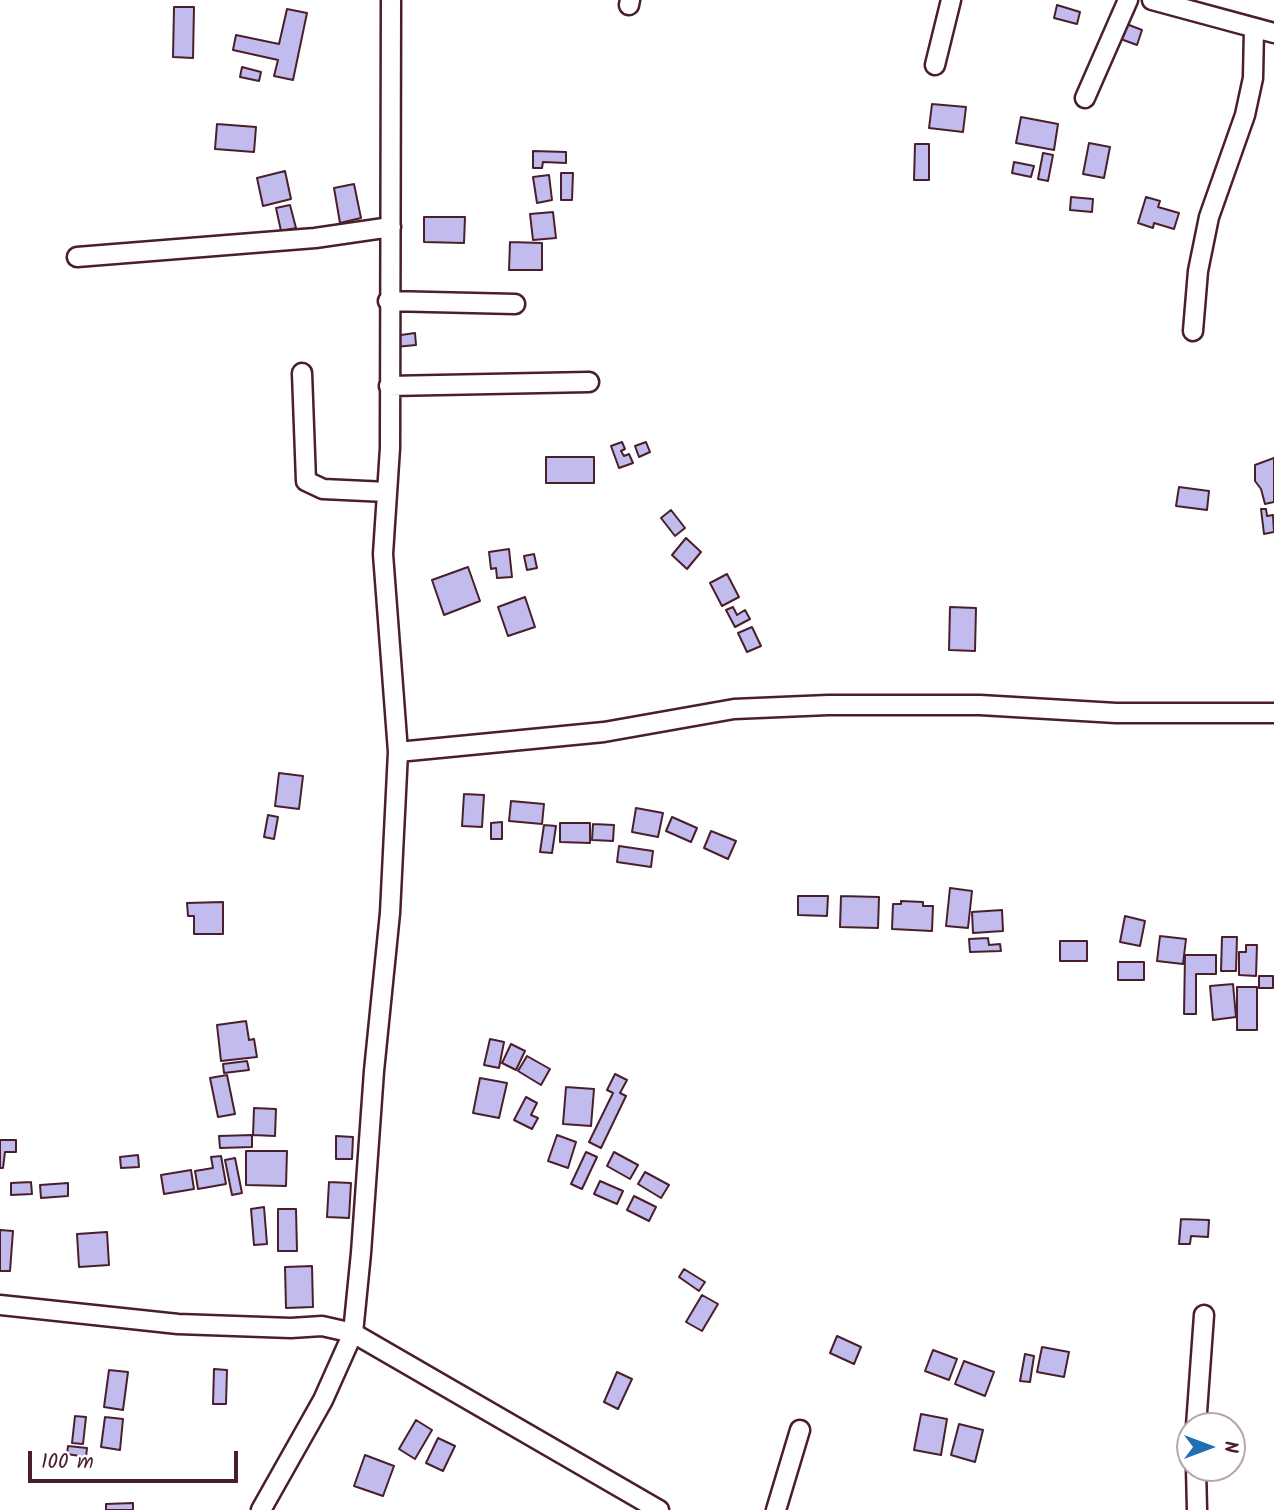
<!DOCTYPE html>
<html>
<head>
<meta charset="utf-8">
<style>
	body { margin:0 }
	#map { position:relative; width:1274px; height:1510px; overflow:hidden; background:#fff; font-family:Kalam,sans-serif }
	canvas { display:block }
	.north { position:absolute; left:1176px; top:1412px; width:70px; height:70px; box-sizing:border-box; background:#fff; border:2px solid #b7a5aa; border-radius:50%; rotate:90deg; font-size:19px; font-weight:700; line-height:28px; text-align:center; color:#4a1f2b }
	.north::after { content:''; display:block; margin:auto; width:24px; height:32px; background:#1f6fb2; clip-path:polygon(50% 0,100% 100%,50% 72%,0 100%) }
	.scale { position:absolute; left:28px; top:1451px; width:210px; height:32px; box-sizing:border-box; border:4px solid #4a1f2b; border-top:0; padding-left:9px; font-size:21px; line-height:24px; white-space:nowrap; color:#4a1f2b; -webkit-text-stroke:5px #fff; paint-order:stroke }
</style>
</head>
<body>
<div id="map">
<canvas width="1274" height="1510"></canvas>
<div class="north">N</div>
<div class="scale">100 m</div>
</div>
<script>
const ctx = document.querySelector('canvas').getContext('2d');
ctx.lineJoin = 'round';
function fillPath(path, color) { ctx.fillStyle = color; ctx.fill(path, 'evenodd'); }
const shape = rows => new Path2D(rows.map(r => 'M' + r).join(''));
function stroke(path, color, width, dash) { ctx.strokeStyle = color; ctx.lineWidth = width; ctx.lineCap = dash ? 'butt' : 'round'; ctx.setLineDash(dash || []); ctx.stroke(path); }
const building = shape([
	[1057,5,1080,12,1077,24,1054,18,1057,5],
	[174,7,194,7,193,58,173,57,174,7],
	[287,9,307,13,293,80,274,76,278,60,233,50,236,35,279,44,287,9],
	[1124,23,1142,30,1137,45,1118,38,1124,23],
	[242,67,261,72,259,81,240,77,242,67],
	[932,104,966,107,963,132,929,128,932,104],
	[1021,117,1058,124,1054,150,1016,143,1021,117],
	[217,124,256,127,254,152,215,149,217,124],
	[1089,143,1110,147,1104,178,1083,174,1089,143],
	[915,144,929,144,929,180,914,180,915,144],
	[533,151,566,152,566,163,543,162,542,168,533,168,533,151],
	[1043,153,1053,155,1048,181,1038,179,1043,153],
	[1014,162,1034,166,1031,177,1012,173,1014,162],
	[285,171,291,199,263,206,257,178,285,171],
	[561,173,573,173,572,200,561,200,561,173],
	[549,175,552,200,537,203,533,177,549,175],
	[354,184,361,218,340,223,334,188,354,184],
	[1071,197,1093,199,1092,212,1070,210,1071,197],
	[1146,197,1160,201,1158,207,1179,213,1174,229,1154,223,1153,228,1138,223,1146,197],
	[290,205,296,228,281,231,276,208,290,205],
	[553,212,556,238,533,240,530,214,553,212],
	[424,217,465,217,464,243,424,242,424,217],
	[510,242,542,243,542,270,509,270,510,242],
	[415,333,416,345,395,347,394,336,415,333],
	[622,442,625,449,621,451,624,456,629,454,633,463,619,468,611,446,622,442],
	[646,442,650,452,639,457,635,446,646,442],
	[546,457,594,457,594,483,546,483,546,457],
	[1274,458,1274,502,1265,504,1261,489,1255,481,1255,465,1274,458],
	[1179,487,1209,491,1207,510,1176,506,1179,487],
	[1261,509,1266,509,1267,516,1273,515,1274,532,1264,534,1261,509],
	[671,510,685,528,675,536,661,518,671,510],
	[686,538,701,552,687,569,672,555,686,538],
	[509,549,512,577,497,578,496,568,491,569,489,552,509,549],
	[534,554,537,568,527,570,524,556,534,554],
	[468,567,480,601,444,615,432,580,468,567],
	[727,574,739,597,722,606,710,583,727,574],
	[525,597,535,627,508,636,498,607,525,597],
	[733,607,737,615,745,610,750,619,735,627,726,610,733,607],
	[950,607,976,608,975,651,949,650,950,607],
	[752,627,761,646,747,652,738,633,752,627],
	[279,773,303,776,299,809,275,806,279,773],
	[464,794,484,795,482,827,462,826,464,794],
	[511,801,544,804,542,824,509,821,511,801],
	[636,808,663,813,658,837,632,832,636,808],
	[268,815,278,817,274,839,264,837,268,815],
	[672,817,697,828,691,842,666,831,672,817],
	[502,822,502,839,491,839,491,823,502,822],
	[560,823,590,823,590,843,560,842,560,823],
	[593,824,614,825,613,841,592,840,593,824],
	[544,825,556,826,552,853,540,852,544,825],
	[711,831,736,841,728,859,704,848,711,831],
	[619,846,653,851,651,867,617,862,619,846],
	[950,888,972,891,968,928,946,926,950,888],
	[798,896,828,896,827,916,798,915,798,896],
	[841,896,879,897,878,928,840,927,841,896],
	[901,901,923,902,923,906,933,906,932,931,892,929,893,904,901,904,901,901],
	[223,902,223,934,194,934,194,916,188,916,187,903,223,902],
	[1002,910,1003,931,973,933,972,912,1002,910],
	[1125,916,1145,921,1140,946,1120,942,1125,916],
	[1160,936,1186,939,1183,964,1157,961,1160,936],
	[1222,937,1237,937,1236,971,1221,971,1222,937],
	[988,938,989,945,1000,944,1001,951,970,952,969,939,988,938],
	[1060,941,1087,941,1087,961,1060,961,1060,941],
	[1246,945,1257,945,1256,976,1239,975,1239,952,1246,952,1246,945],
	[1185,955,1216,955,1216,974,1196,974,1196,1014,1184,1014,1185,955],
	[1118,962,1144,962,1144,980,1118,980,1118,962],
	[1259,976,1273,976,1273,988,1259,988,1259,976],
	[1233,984,1236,1017,1213,1020,1210,986,1233,984],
	[1237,987,1257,987,1257,1030,1237,1030,1237,987],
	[246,1021,249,1040,254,1039,257,1057,221,1061,217,1025,246,1021],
	[490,1039,504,1042,499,1068,484,1065,490,1039],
	[511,1044,525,1051,516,1070,502,1063,511,1044],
	[527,1056,550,1069,541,1085,518,1071,527,1056],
	[247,1061,249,1070,224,1073,223,1064,247,1061],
	[615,1074,627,1080,620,1093,626,1096,601,1148,589,1142,613,1093,607,1090,615,1074],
	[227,1075,235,1114,218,1117,210,1078,227,1075],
	[480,1078,507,1083,499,1118,473,1113,480,1078],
	[566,1087,594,1089,591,1126,563,1124,566,1087],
	[526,1097,537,1103,531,1115,538,1118,532,1129,514,1120,526,1097],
	[254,1108,276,1109,275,1136,253,1135,254,1108],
	[252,1135,252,1147,220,1148,219,1136,252,1135],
	[557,1135,576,1142,568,1168,548,1161,557,1135],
	[336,1136,353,1137,352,1159,336,1159,336,1136],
	[0,1140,16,1140,16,1152,5,1152,3,1168,0,1168,0,1140],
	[246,1151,287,1151,286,1186,246,1185,246,1151],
	[586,1152,597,1157,582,1189,571,1184,586,1152],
	[614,1152,638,1165,630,1179,607,1166,614,1152],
	[138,1155,139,1167,121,1168,120,1157,138,1155],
	[221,1156,226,1184,198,1189,195,1171,213,1168,211,1157,221,1156],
	[235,1158,242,1193,232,1195,225,1160,235,1158],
	[191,1170,194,1189,164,1194,161,1175,191,1170],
	[645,1172,669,1185,661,1198,638,1184,645,1172],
	[600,1181,623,1191,617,1204,594,1194,600,1181],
	[31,1182,32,1194,11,1195,11,1183,31,1182],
	[329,1182,351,1183,349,1218,327,1217,329,1182],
	[68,1183,68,1196,41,1198,40,1185,68,1183],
	[634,1196,656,1207,649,1221,627,1210,634,1196],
	[264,1207,267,1244,254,1245,251,1209,264,1207],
	[278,1209,296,1209,297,1251,278,1251,278,1209],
	[1181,1219,1209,1220,1208,1237,1191,1236,1190,1244,1179,1244,1181,1219],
	[0,1230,13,1231,10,1271,0,1271,0,1230],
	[107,1232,109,1265,79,1267,77,1234,107,1232],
	[312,1266,313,1307,286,1308,285,1267,312,1266],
	[684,1269,705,1282,699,1291,679,1277,684,1269],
	[702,1295,718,1304,702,1331,686,1322,702,1295],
	[837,1336,861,1347,854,1364,830,1353,837,1336],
	[1042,1347,1069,1352,1064,1377,1037,1372,1042,1347],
	[933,1350,957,1359,949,1380,925,1371,933,1350],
	[1025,1354,1034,1356,1030,1382,1020,1381,1025,1354],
	[964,1361,994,1372,985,1396,955,1384,964,1361],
	[214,1369,227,1370,226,1404,213,1404,214,1369],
	[109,1370,128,1372,123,1410,104,1407,109,1370],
	[617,1372,632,1379,618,1409,604,1402,617,1372],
	[921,1414,947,1419,941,1455,914,1450,921,1414],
	[75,1416,86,1417,83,1444,72,1443,75,1416],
	[105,1417,123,1419,120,1450,101,1447,105,1417],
	[416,1420,432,1430,415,1459,399,1449,416,1420],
	[959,1424,983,1430,975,1462,951,1455,959,1424],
	[438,1438,455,1446,443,1471,426,1463,438,1438],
	[68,1446,87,1448,86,1457,67,1454,68,1446],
	[365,1455,394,1466,383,1496,354,1486,365,1455],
	[133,1503,133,1510,106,1510,106,1504,133,1503]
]);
const minor = shape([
	[1152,0,1274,33],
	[629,5,630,0],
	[935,65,951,0],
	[1085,98,1128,0],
	[77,257,315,238,391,227],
	[388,301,515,304],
	[1193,331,1198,271,1209,217,1245,115,1253,78,1254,29],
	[302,373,306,481,323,489,387,492],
	[389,386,589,382],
	[398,752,604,732,734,709,828,705,980,705,1116,713,1274,713],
	[0,1305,178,1324,291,1328,322,1326,353,1333,659,1510],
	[1196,1426,1204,1315],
	[1196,1468,1197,1510],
	[261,1510,323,1400,353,1333,361,1253,374,1071,390,913,398,752,383,554,390,448,391,0],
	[776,1510,800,1430]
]);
fillPath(building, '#c2bbed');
stroke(building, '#4a1f2b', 2);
stroke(minor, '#4a1f2b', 23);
stroke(minor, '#fff', 18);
</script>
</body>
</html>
